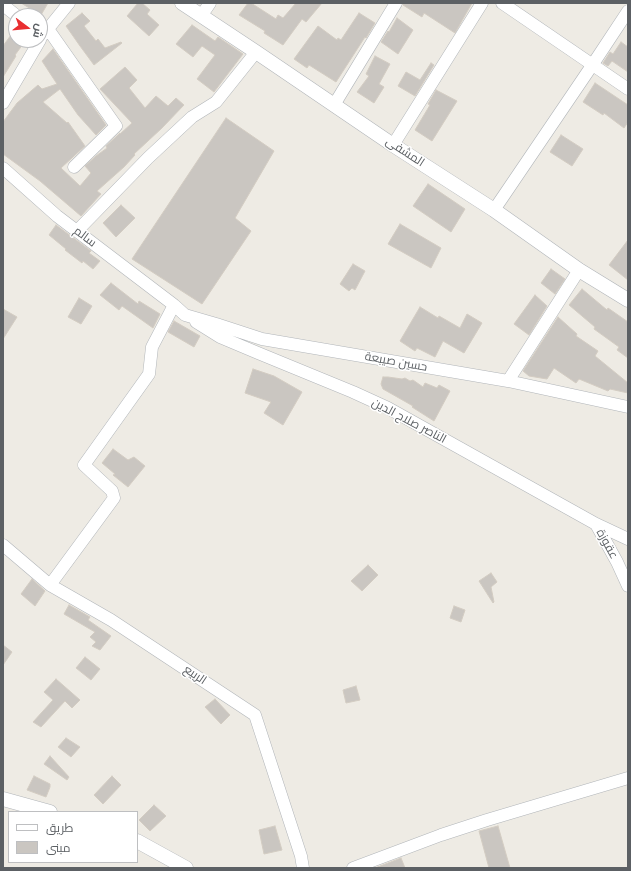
<!DOCTYPE html>
<html>
<head>
<meta charset="utf-8">
<style>
	body { margin:0 }
	#map { position:relative; width:631px; height:871px; overflow:hidden; background:#eeebe4; font-family:"Open Sans",Cairo,sans-serif }
	canvas { display:block }
	.frame { position:absolute; inset:0; border:4px solid #5c6064; pointer-events:none }
	.legend { position:absolute; left:8px; top:811px; width:130px; height:52px; box-sizing:border-box; background:#fff; border:1px solid #bebfc1; margin:0; padding:5px 7px; list-style:none; font-size:12px; color:#5c6064 }
	.legend li { display:flex; align-items:center; gap:8px; height:20px }
	.legend b { width:20px; border:1px solid #bebfc1 }
	.north { position:absolute; left:8px; top:8px; width:40px; height:40px; box-sizing:border-box; background:#fff; border:1px solid #bebfc1; border-radius:50%; rotate:106deg; font-size:11px; font-weight:700; line-height:16px; text-align:center; color:#5c6064 }
	.north::after { content:''; display:block; margin:auto; width:14px; height:18px; background:#e92f31; clip-path:polygon(50% 0,100% 100%,50% 72%,0 100%) }
</style>
</head>
<body>
<div id="map">
<canvas width="631" height="871"></canvas>
<div class="frame"></div>
<ul class="legend">
<li><b style="height:5px;background:#fff"></b>طريق</li>
<li><b style="height:11px;background:#cac6c1"></b>مبنى</li>
</ul>
<div class="north">ش</div>
</div>
<script>
const ctx = document.querySelector('canvas').getContext('2d');
ctx.lineJoin = 'round';
function fillPath(path, color) { ctx.fillStyle = color; ctx.fill(path, 'evenodd'); }
const shape = rows => new Path2D(rows.map(r => 'M' + r).join(''));
function stroke(path, color, width, dash) { ctx.strokeStyle = color; ctx.lineWidth = width; ctx.lineCap = dash ? 'butt' : 'round'; ctx.setLineDash(dash || []); ctx.stroke(path); }
function write(font, color, halo, rows, align = 'center') {
  ctx.font = font + ' "Open Sans",Cairo,sans-serif'; ctx.lineWidth = 3; ctx.setLineDash([]); ctx.textBaseline = 'middle'; ctx.strokeStyle = halo; ctx.fillStyle = color; for (const [text, x, y, turn = 0] of rows) {
    ctx.save(); ctx.translate(x, y); ctx.rotate((+turn || 0) * Math.PI / 180); ctx.textAlign = isNaN(turn) ? turn : align; if (halo) ctx.strokeText(text, 0, 0); ctx.fillText(text, 0, 0); ctx.restore();
  }
}
const building = shape([
	[21,3,48,3,41,15,21,3],
	[138,3,142,3,150,10,147,14,159,25,149,36,127,16,138,3],
	[248,3,251,3,276,19,278,15,283,18,296,3,322,3,306,22,302,19,283,45,264,33,265,31,239,15,248,3],
	[403,3,472,3,455,33,424,13,422,17,403,5,403,3],
	[82,13,90,21,84,26,96,41,98,39,105,48,121,42,122,43,94,65,80,46,66,26,82,13],
	[359,13,375,23,366,38,365,37,336,82,309,65,307,68,294,59,318,26,337,40,338,38,341,40,359,13],
	[397,18,413,30,398,54,381,42,388,31,389,32,397,18],
	[192,25,215,41,218,37,243,54,214,92,197,79,215,55,202,46,193,57,176,44,192,25],
	[16,28,16,40,26,40,15,55,16,56,3,77,3,46,16,28],
	[621,42,628,47,628,72,612,61,608,66,603,63,610,52,613,54,621,42],
	[53,49,106,125,96,135,78,115,60,89,43,102,67,123,68,122,85,146,61,168,80,186,91,173,85,166,96,156,107,148,106,146,120,133,120,134,132,123,100,89,125,67,137,80,129,88,145,108,156,96,168,106,176,98,184,105,162,128,134,154,135,155,124,167,97,191,101,194,81,216,40,181,3,154,3,122,17,103,38,85,42,89,57,84,42,61,53,49],
	[375,56,390,64,379,84,384,87,374,103,357,92,369,76,366,74,375,56],
	[431,63,434,65,415,96,398,86,406,72,420,80,431,63],
	[595,83,628,105,628,122,624,128,604,113,603,115,583,102,595,83],
	[436,90,457,101,432,141,415,130,430,105,428,104,436,90],
	[226,118,274,151,235,218,251,231,202,304,132,259,226,118],
	[561,135,583,149,572,166,550,152,561,135],
	[428,184,465,209,451,232,413,206,428,184],
	[121,205,135,218,116,237,103,223,121,205],
	[400,224,441,248,431,268,388,244,400,224],
	[56,225,91,251,89,253,100,261,93,269,83,261,82,263,65,250,66,249,49,235,56,225],
	[628,240,628,280,609,265,628,240],
	[353,264,365,271,355,290,352,288,349,291,340,284,353,264],
	[551,269,565,279,555,294,541,283,551,269],
	[111,283,138,304,139,301,160,314,153,328,122,306,119,310,100,295,111,283],
	[582,289,607,310,608,308,628,322,628,358,617,350,619,347,594,329,595,327,569,305,582,289],
	[535,295,547,306,529,335,514,324,535,295],
	[79,298,92,306,81,324,68,317,79,298],
	[420,307,438,318,439,316,460,328,467,314,482,323,464,353,443,341,435,357,417,348,415,351,400,341,420,307],
	[3,309,17,317,3,339,3,309],
	[558,317,577,334,576,336,598,351,595,356,628,383,628,393,610,389,608,391,579,379,576,383,554,368,547,379,529,376,523,371,558,317],
	[174,321,200,336,194,347,168,332,174,321],
	[253,369,274,376,302,392,283,425,264,413,271,402,245,393,253,369],
	[383,377,388,377,402,379,405,378,410,381,413,380,423,387,425,383,437,388,439,385,450,391,434,421,412,407,413,406,383,389,381,384,383,377],
	[113,449,128,460,134,457,145,466,128,487,113,475,115,474,102,463,113,449],
	[368,565,378,575,362,591,351,581,368,565],
	[491,573,497,582,491,587,494,602,493,603,479,581,491,573],
	[32,579,45,591,35,606,21,594,32,579],
	[69,605,90,617,88,620,111,636,100,650,92,646,96,642,90,637,95,632,64,614,69,605],
	[454,606,465,610,461,622,450,618,454,606],
	[3,645,12,652,3,665,3,645],
	[85,657,100,669,91,680,76,668,85,657],
	[56,679,80,700,72,708,65,701,41,727,33,722,53,700,44,692,56,679],
	[356,686,360,700,346,703,343,690,356,686],
	[215,699,230,715,221,724,205,707,215,699],
	[66,738,80,747,71,757,58,747,66,738],
	[50,756,69,777,67,780,44,764,50,756],
	[34,776,50,784,50,787,46,797,27,790,34,776],
	[112,776,121,785,103,804,94,795,112,776],
	[154,805,166,816,150,831,139,820,154,805],
	[275,826,282,850,264,854,259,830,275,826],
	[498,826,510,868,489,868,479,831,498,826],
	[401,858,405,868,375,868,401,858]
]);
const minor = shape([
	[502,3,628,89],
	[3,5,17,16],
	[201,16,210,3],
	[48,29,116,126,74,167],
	[43,35,69,3],
	[3,103,40,40],
	[334,105,396,3],
	[393,145,482,3],
	[3,168,57,216,174,305,185,315,216,324,262,339,508,381,628,407],
	[494,210,593,64,628,11],
	[77,231,148,158,192,117,216,102,256,52],
	[196,322,220,337,258,353,353,392,388,408,596,524,628,539],
	[508,381,579,270],
	[596,524,617,562,628,586],
	[3,545,50,585,111,620,255,715,301,856,303,868],
	[50,585,114,498,112,491,84,465,149,374,152,347,174,305],
	[353,868,441,835,487,820,628,778]
]);
const tertiary = shape([
	[182,3,256,52,393,145,494,210,579,270,628,300],
	[3,799,50,812],
	[137,841,186,868]
]);
const streetNames = [
	["المشفى",405,152,33],
	["سالم",85,237,37],
	["حسين صيبعة",396,362,10],
	["الناصر صلاح الدين",409,421,28],
	["عقوزة",607,544,61],
	["الربيع",195,675,34]
];
fillPath(building, '#cac6c1');
stroke(building, '#d3ccc2', 1);
stroke(minor, '#b1b5b9', 13);
stroke(tertiary, '#b1b5b9', 15);
stroke(minor, '#fff', 12);
stroke(tertiary, '#fff', 14);
write('12px', '#5c6064', '#fff', streetNames);
</script>
</body>
</html>
